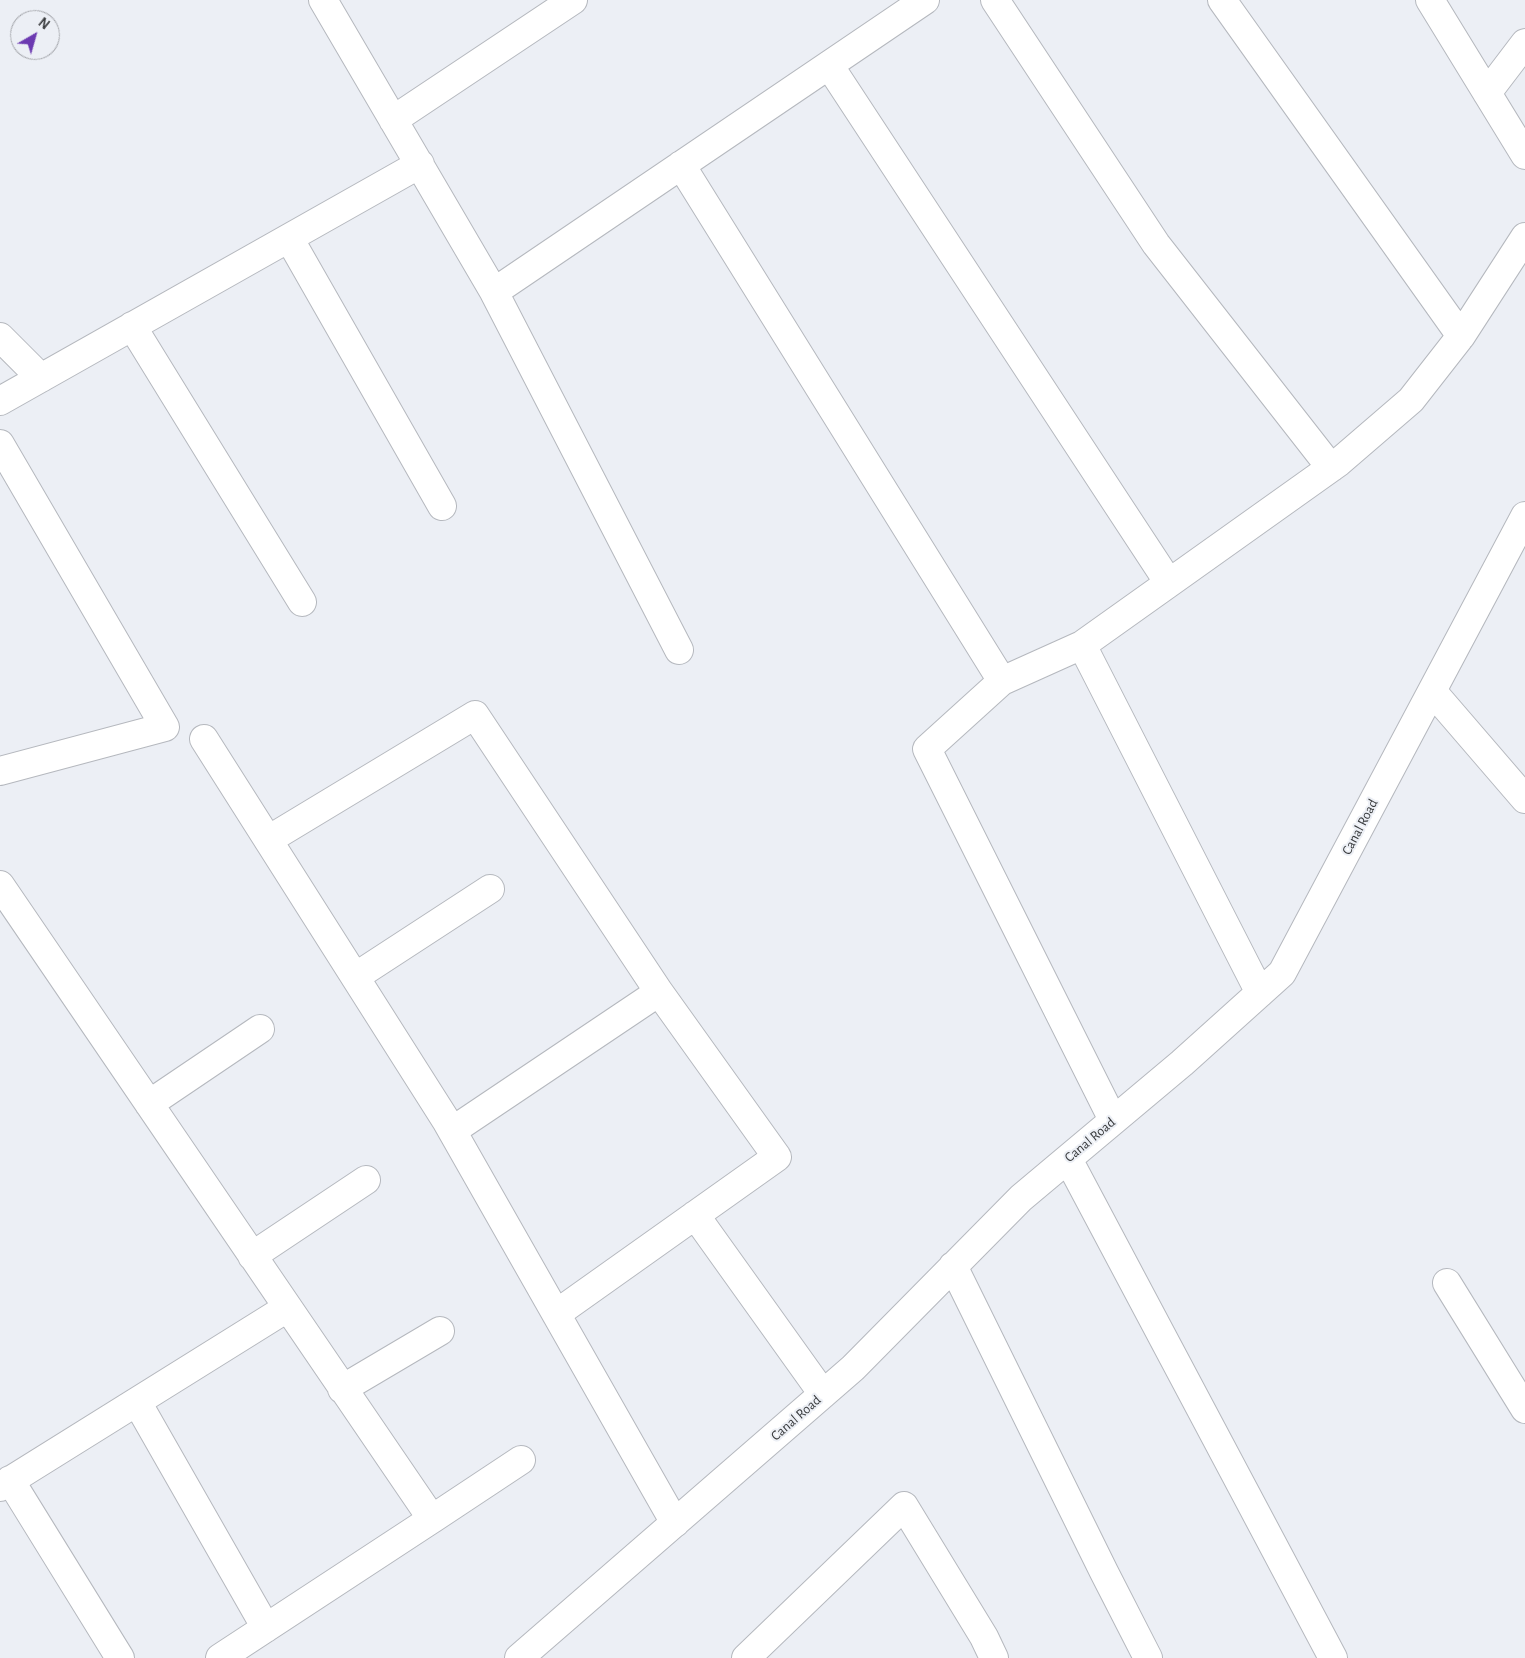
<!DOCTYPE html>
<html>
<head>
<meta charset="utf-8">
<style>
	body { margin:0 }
	#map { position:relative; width:1525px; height:1658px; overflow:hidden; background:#eceff5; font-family:"Alegreya Sans",sans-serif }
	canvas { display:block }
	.north { position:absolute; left:10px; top:10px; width:50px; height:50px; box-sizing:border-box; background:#eceff5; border:1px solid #a4a6ab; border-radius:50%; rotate:38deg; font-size:14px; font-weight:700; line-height:20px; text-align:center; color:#37393b }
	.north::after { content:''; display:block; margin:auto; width:18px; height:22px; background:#6c3ab1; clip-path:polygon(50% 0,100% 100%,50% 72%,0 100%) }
</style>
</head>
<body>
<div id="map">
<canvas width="1525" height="1658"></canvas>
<div class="north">N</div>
</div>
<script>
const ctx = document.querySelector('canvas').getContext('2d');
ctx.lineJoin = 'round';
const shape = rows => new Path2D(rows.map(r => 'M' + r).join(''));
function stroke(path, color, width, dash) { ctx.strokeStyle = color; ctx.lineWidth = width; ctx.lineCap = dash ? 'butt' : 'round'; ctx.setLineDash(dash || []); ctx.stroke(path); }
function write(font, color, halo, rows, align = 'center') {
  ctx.font = font + ' "Alegreya Sans",sans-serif'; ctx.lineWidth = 4; ctx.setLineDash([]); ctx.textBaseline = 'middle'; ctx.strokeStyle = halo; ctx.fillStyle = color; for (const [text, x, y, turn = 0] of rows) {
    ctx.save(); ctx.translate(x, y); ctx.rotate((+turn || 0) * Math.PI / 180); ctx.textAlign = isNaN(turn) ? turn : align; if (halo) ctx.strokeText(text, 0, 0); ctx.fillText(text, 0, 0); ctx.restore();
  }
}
const minor = shape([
	[323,0,494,292,925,0],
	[995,0,1156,244,1331,468],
	[1222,0,1461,336],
	[1430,0,1525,155],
	[829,65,1169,583],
	[1487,93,1525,43],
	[393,120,573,0],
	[681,165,1002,681],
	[289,238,442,506],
	[494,292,679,650],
	[132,326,302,602],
	[0,337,41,378],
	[0,401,420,164],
	[0,444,165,727,0,771],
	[1082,645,1002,681,927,749,1113,1120],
	[1432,691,1525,799],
	[204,739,447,1122,675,1523],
	[268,840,475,715,659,992,452,1131],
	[0,885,432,1519,220,1658],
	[355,977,490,889],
	[1260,993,1082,645,1339,462,1411,400,1461,336,1525,237],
	[149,1104,260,1029],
	[1068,1159,1333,1658],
	[695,1215,823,1394],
	[252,1256,366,1180],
	[953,1266,1104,1572,1148,1658],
	[1447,1283,1525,1409],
	[556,1314,777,1157,659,992],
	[342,1389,440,1331],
	[137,1402,266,1628],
	[10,1480,120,1658],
	[0,1487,287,1308],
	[432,1519,521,1460],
	[519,1658,853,1368,1021,1198,1182,1063,1282,973,1525,516],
	[746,1658,904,1506,984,1637,994,1658]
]);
const streetNames = [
	["Canal Road",1360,827,-62],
	["Canal Road",1090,1140,-40],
	["Canal Road",796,1418,-41]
];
stroke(minor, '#b5b8be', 30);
stroke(minor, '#fff', 28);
write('14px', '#37393b', '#eceff5', streetNames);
</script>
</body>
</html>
